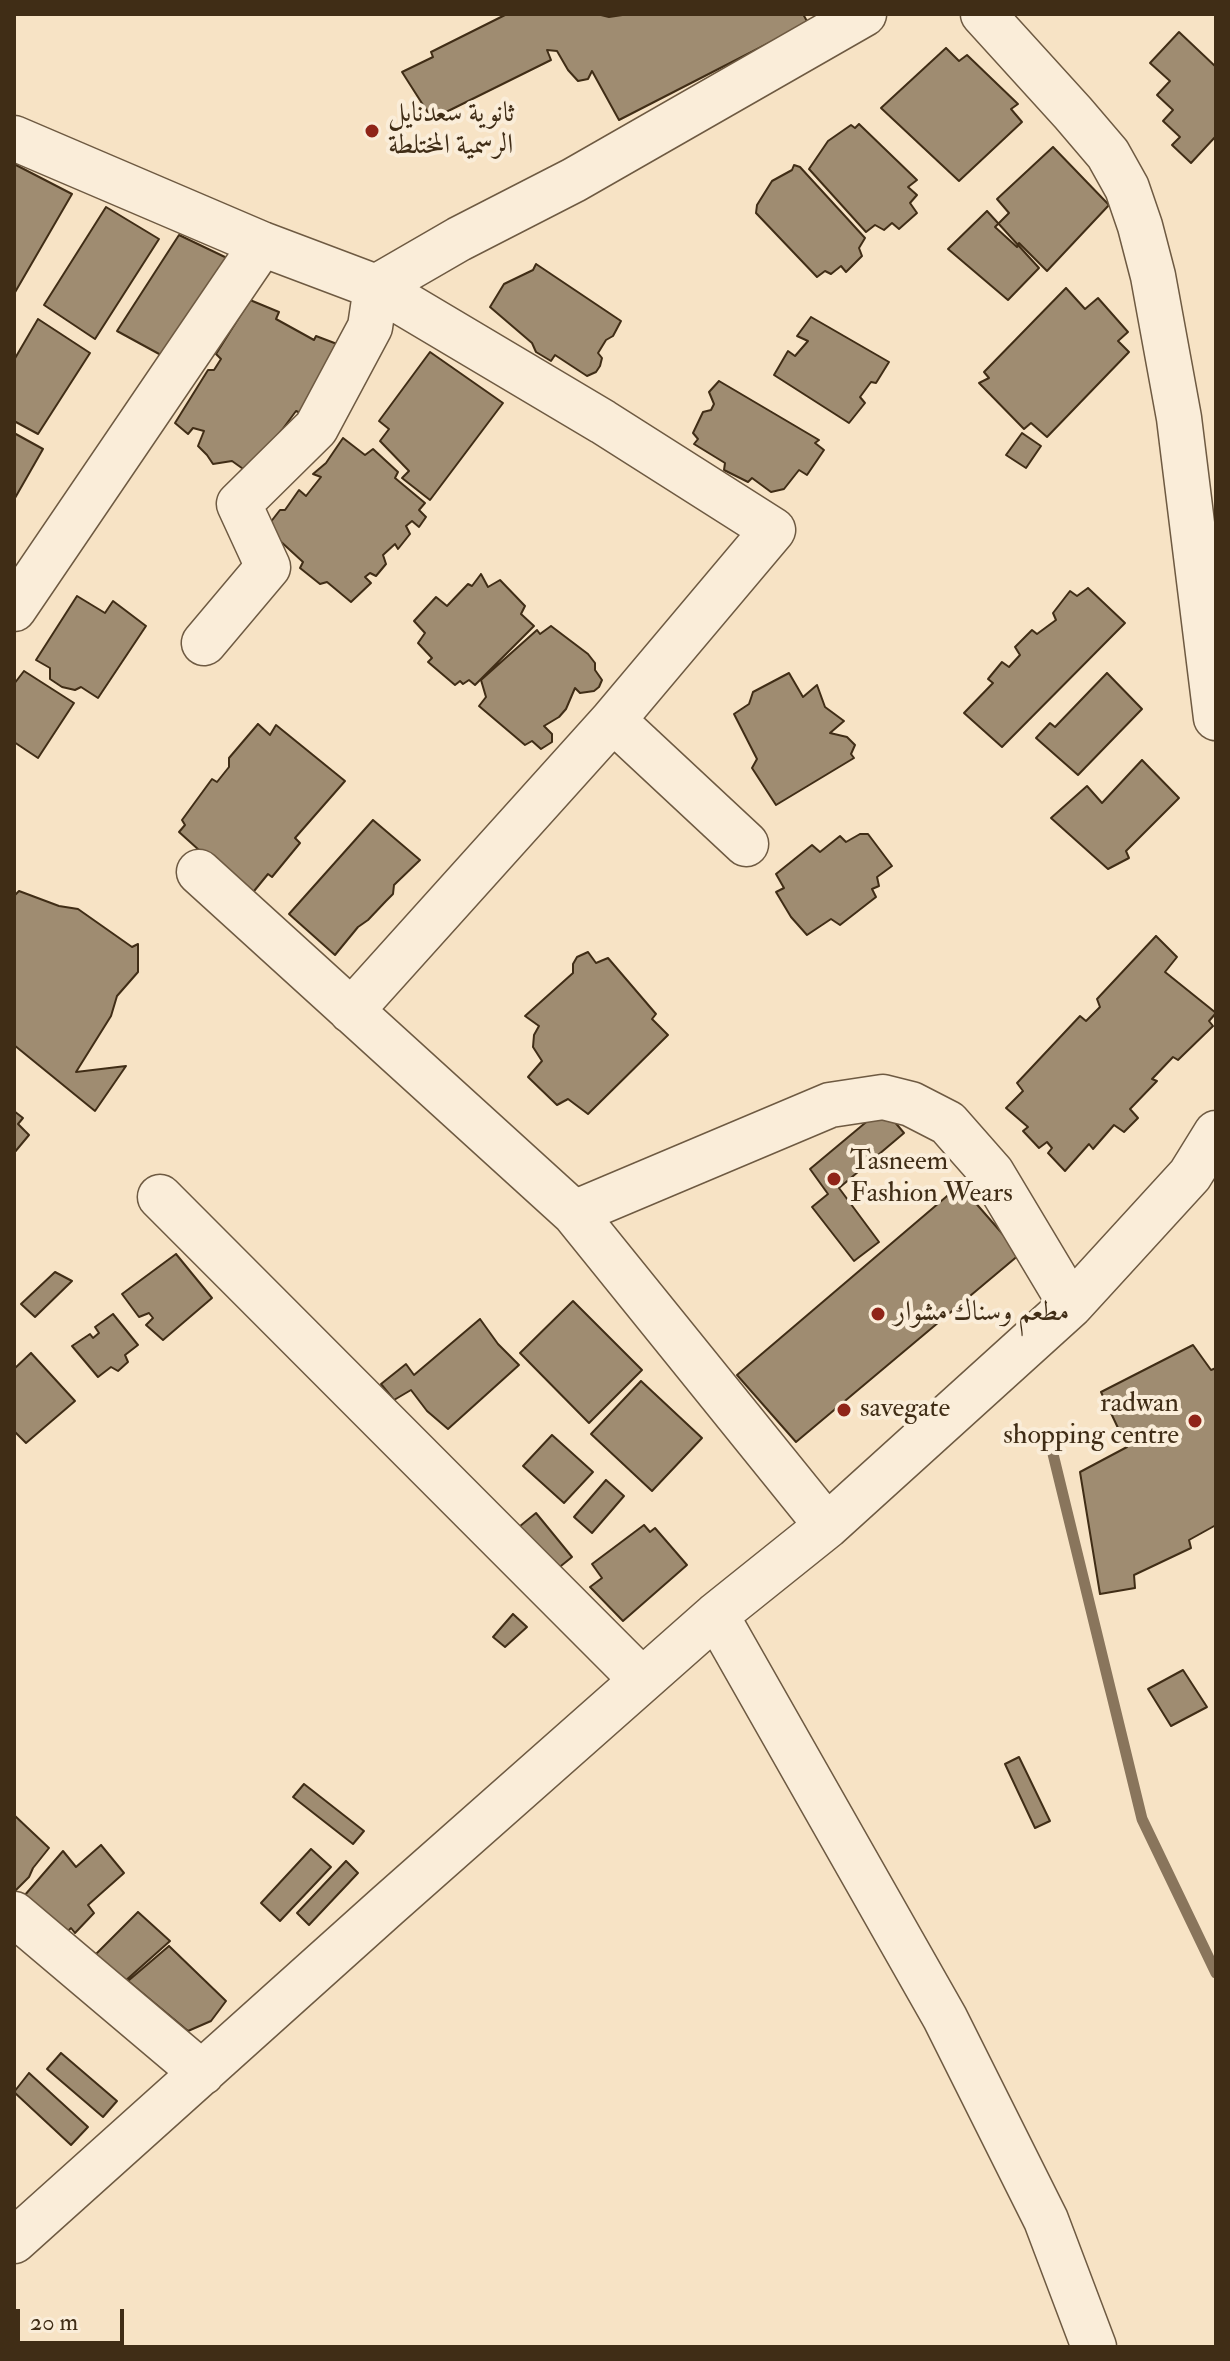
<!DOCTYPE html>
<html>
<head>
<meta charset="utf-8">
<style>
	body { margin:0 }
	#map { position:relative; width:1230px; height:2361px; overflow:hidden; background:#f7e3c5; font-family:"IM FELL Double Pica",serif }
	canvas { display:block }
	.frame { position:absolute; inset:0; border:16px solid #402d16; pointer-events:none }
	.scale { position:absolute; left:16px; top:2309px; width:108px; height:36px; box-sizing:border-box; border:4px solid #402d16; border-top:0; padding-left:10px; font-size:24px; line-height:28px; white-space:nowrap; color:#402d16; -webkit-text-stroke:6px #faedd9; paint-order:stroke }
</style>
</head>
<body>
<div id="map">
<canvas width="1230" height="2361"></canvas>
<div class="frame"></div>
<div class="scale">20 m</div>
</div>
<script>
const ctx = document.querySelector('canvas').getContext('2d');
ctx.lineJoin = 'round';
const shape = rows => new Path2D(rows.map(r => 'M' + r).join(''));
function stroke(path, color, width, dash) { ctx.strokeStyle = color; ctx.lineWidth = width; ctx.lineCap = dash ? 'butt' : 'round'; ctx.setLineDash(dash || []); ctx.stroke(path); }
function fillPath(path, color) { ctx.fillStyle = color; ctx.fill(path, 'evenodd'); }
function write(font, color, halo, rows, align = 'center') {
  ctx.font = font + ' "IM FELL Double Pica",Amiri,serif'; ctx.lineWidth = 8; ctx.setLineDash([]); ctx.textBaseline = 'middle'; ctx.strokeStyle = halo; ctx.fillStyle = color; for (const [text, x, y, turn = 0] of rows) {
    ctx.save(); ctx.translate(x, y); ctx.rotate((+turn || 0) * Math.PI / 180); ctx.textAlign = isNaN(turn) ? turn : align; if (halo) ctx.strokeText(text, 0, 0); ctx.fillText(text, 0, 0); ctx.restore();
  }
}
const stream = shape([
	[1053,1454,1142,1819,1216,1973]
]);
const building = shape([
	[507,14,597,14,609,17,629,14,803,14,808,23,619,120,592,71,588,79,578,81,568,70,557,51,547,50,551,60,432,119,402,72,433,57,431,52,507,14],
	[1179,32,1216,67,1216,136,1191,163,1172,145,1180,137,1163,121,1173,110,1157,95,1170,81,1150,63,1179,32],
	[946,48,959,61,967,55,1018,104,1011,109,1022,122,959,181,881,108,946,48],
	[859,124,917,180,908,187,917,195,910,203,917,213,899,229,892,223,884,230,875,225,866,232,809,169,828,141,851,125,855,128,859,124],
	[1053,147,1109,205,1047,271,1019,243,1017,247,995,227,1009,213,997,199,1053,147],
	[14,164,72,194,14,294,14,164],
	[794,165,800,167,865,238,859,248,862,256,846,272,841,266,831,274,825,271,817,277,756,213,757,205,772,181,792,170,794,165],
	[106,207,159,239,95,339,44,305,106,207],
	[987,211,1039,268,1008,300,948,249,987,211],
	[179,235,227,258,161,355,117,331,179,235],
	[536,264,621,321,613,336,606,340,598,353,602,358,600,366,596,372,587,376,555,355,551,361,536,352,532,343,490,307,504,284,533,270,536,264],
	[1066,288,1085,309,1098,298,1128,332,1118,341,1129,352,1047,437,1031,423,1024,429,979,383,989,378,984,372,1066,288],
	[250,300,279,312,276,319,314,340,316,336,337,344,307,416,296,411,282,430,246,471,232,461,213,464,207,455,198,446,204,431,193,428,188,434,175,423,208,370,214,370,221,359,216,354,250,300],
	[811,317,889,362,876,383,871,382,860,397,865,403,849,423,774,375,788,351,795,356,808,341,797,336,811,317],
	[38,319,90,353,38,434,14,421,14,360,38,319],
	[430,352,503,403,430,500,402,478,409,471,380,441,389,429,379,421,430,352],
	[719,381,819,440,815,443,824,450,807,475,799,470,784,489,771,492,752,478,748,482,724,470,725,463,694,444,698,439,693,433,703,412,711,410,714,404,709,392,719,381],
	[14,433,43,449,15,498,14,498,14,433],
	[1022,433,1041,446,1026,468,1006,455,1022,433],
	[343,438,365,455,373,449,398,472,395,478,425,503,419,510,426,517,419,527,412,521,406,526,410,534,398,549,395,544,383,555,386,564,376,576,370,573,365,577,371,583,351,602,327,582,320,584,300,568,303,562,266,528,280,510,285,510,299,490,306,496,321,477,313,474,326,463,343,438],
	[481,574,488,587,500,580,525,606,521,614,534,626,475,685,469,680,463,684,460,681,455,685,428,662,432,658,418,643,425,633,414,621,436,597,447,606,468,584,472,586,481,574],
	[1088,588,1125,623,1002,747,964,713,993,683,988,679,1002,662,1009,667,1020,655,1015,647,1032,630,1037,634,1056,620,1053,613,1070,591,1077,596,1088,588],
	[77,596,105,613,113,601,146,626,98,698,81,687,75,690,62,687,50,679,50,668,36,660,77,596],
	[551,626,588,654,595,663,595,670,602,680,599,687,594,691,580,693,575,688,566,709,559,717,544,726,552,734,552,742,541,749,532,741,525,745,479,706,486,697,481,680,537,630,540,634,551,626],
	[24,671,74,703,38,758,14,742,14,684,24,671],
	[789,673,803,697,817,685,825,707,844,721,830,733,847,737,855,745,851,754,854,758,776,805,752,768,757,759,734,714,749,704,753,692,789,673],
	[1107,673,1142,709,1078,775,1036,738,1050,723,1055,727,1107,673],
	[258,724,270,735,276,725,345,781,295,838,300,843,272,877,268,874,250,896,179,832,185,825,182,820,212,779,217,782,229,767,229,758,258,724],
	[1142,760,1179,798,1126,851,1129,858,1108,869,1051,818,1087,786,1102,803,1142,760],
	[373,820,420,860,394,885,393,894,386,901,368,920,358,927,335,955,289,914,373,820],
	[860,834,868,834,892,866,877,877,879,886,872,889,876,897,840,925,831,919,807,935,791,917,776,892,784,888,776,874,812,845,820,852,840,836,846,842,860,834],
	[19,891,59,906,78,909,132,947,138,944,138,972,117,996,111,1016,76,1072,126,1066,95,1111,14,1045,14,896,19,891],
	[1156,936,1177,957,1165,972,1216,1013,1209,1021,1213,1026,1178,1060,1173,1057,1152,1079,1157,1081,1130,1109,1138,1118,1124,1132,1114,1125,1093,1149,1089,1144,1065,1171,1048,1153,1052,1148,1047,1142,1039,1148,1023,1131,1028,1127,1006,1108,1023,1091,1017,1083,1080,1016,1086,1021,1100,1007,1097,999,1156,936],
	[588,952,596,963,608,958,656,1014,652,1019,668,1035,588,1114,568,1099,557,1105,528,1077,542,1061,533,1047,534,1035,539,1026,525,1016,573,973,573,964,577,957,588,952],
	[883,1108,904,1133,839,1188,879,1242,854,1261,812,1207,828,1194,810,1169,883,1108],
	[14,1111,23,1118,18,1124,29,1135,14,1153,14,1111],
	[960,1185,1020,1254,796,1442,737,1375,960,1185],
	[176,1254,212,1298,163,1340,146,1325,153,1318,149,1313,139,1317,122,1294,176,1254],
	[55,1272,72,1281,35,1317,21,1304,55,1272],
	[573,1301,642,1370,589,1423,520,1353,573,1301],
	[113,1314,138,1345,125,1355,128,1362,118,1371,111,1367,98,1377,72,1346,90,1334,93,1338,99,1333,95,1327,113,1314],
	[480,1319,498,1344,519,1365,448,1429,427,1411,411,1390,394,1400,381,1384,406,1364,414,1375,480,1319],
	[1193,1345,1211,1370,1216,1368,1216,1525,1189,1540,1191,1548,1134,1575,1135,1588,1100,1594,1080,1472,1127,1447,1101,1392,1193,1345],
	[31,1353,75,1401,26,1443,14,1431,14,1369,31,1353],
	[641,1381,702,1438,652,1491,591,1434,641,1381],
	[552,1435,593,1472,564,1503,523,1466,552,1435],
	[606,1480,624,1496,592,1533,574,1517,606,1480],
	[536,1513,572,1557,551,1574,514,1531,536,1513],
	[644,1525,650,1532,655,1528,687,1565,623,1621,590,1587,602,1578,592,1564,644,1525],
	[513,1614,527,1627,505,1647,493,1637,513,1614],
	[1183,1670,1207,1707,1171,1726,1148,1689,1183,1670],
	[1019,1757,1050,1821,1035,1828,1005,1764,1019,1757],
	[304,1784,364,1831,353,1844,293,1797,304,1784],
	[14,1815,49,1848,33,1868,29,1877,14,1892,14,1815],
	[101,1845,124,1873,88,1905,94,1913,75,1933,71,1928,58,1941,18,1903,63,1851,76,1867,101,1845],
	[311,1849,331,1867,280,1921,261,1903,311,1849],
	[346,1861,358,1873,309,1925,297,1913,346,1861],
	[138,1912,170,1941,124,1982,95,1955,138,1912],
	[169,1946,226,2001,211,2021,188,2031,128,1981,169,1946],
	[61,2053,117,2101,103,2117,47,2069,61,2053],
	[29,2073,88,2127,71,2145,14,2092,29,2073]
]);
const minor = shape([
	[983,14,1073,113,1108,154,1127,188,1140,226,1153,276,1179,418,1216,718],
	[14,138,262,244,376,287,459,239,574,180,864,14],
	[14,609,262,244],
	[204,643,268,567,239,504,316,428,370,327,376,287,603,422,773,530,613,720],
	[199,872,574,1213,827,1526],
	[351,1011,613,720,746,844],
	[160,1197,642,1680],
	[574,1213,830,1105,883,1097,911,1104,948,1123,992,1173,1071,1305],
	[716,1615,945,2018,1046,2220,1094,2347],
	[14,1914,202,2073],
	[14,2241,387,1906,716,1615,827,1526,1071,1305,1190,1175,1216,1133]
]);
const markers = [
	[372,131,8,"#8f2418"],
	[834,1179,8,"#8f2418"],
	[878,1314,8,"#8f2418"],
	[844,1410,8,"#8f2418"],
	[1195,1421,8,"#8f2418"]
];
const poiNames = [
	["ثانوية سعدنايل",388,115],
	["الرسمية المختلطة",388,147],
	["Tasneem",850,1163],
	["Fashion Wears",850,1195],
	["مطعم وسناك مشوار",894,1314],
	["radwan",1179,1405,"right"],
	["shopping centre",1179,1437,"right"],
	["savegate",860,1410]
];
stroke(stream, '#89755c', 11);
fillPath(building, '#9f8c71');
stroke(building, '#402d16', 2);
stroke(minor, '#6e5a42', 47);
stroke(minor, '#faedd9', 44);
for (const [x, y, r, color] of markers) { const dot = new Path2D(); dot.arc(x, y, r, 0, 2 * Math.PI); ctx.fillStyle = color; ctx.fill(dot); stroke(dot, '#faedd9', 3); }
write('28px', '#402d16', '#faedd9', poiNames, 'left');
</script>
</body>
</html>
